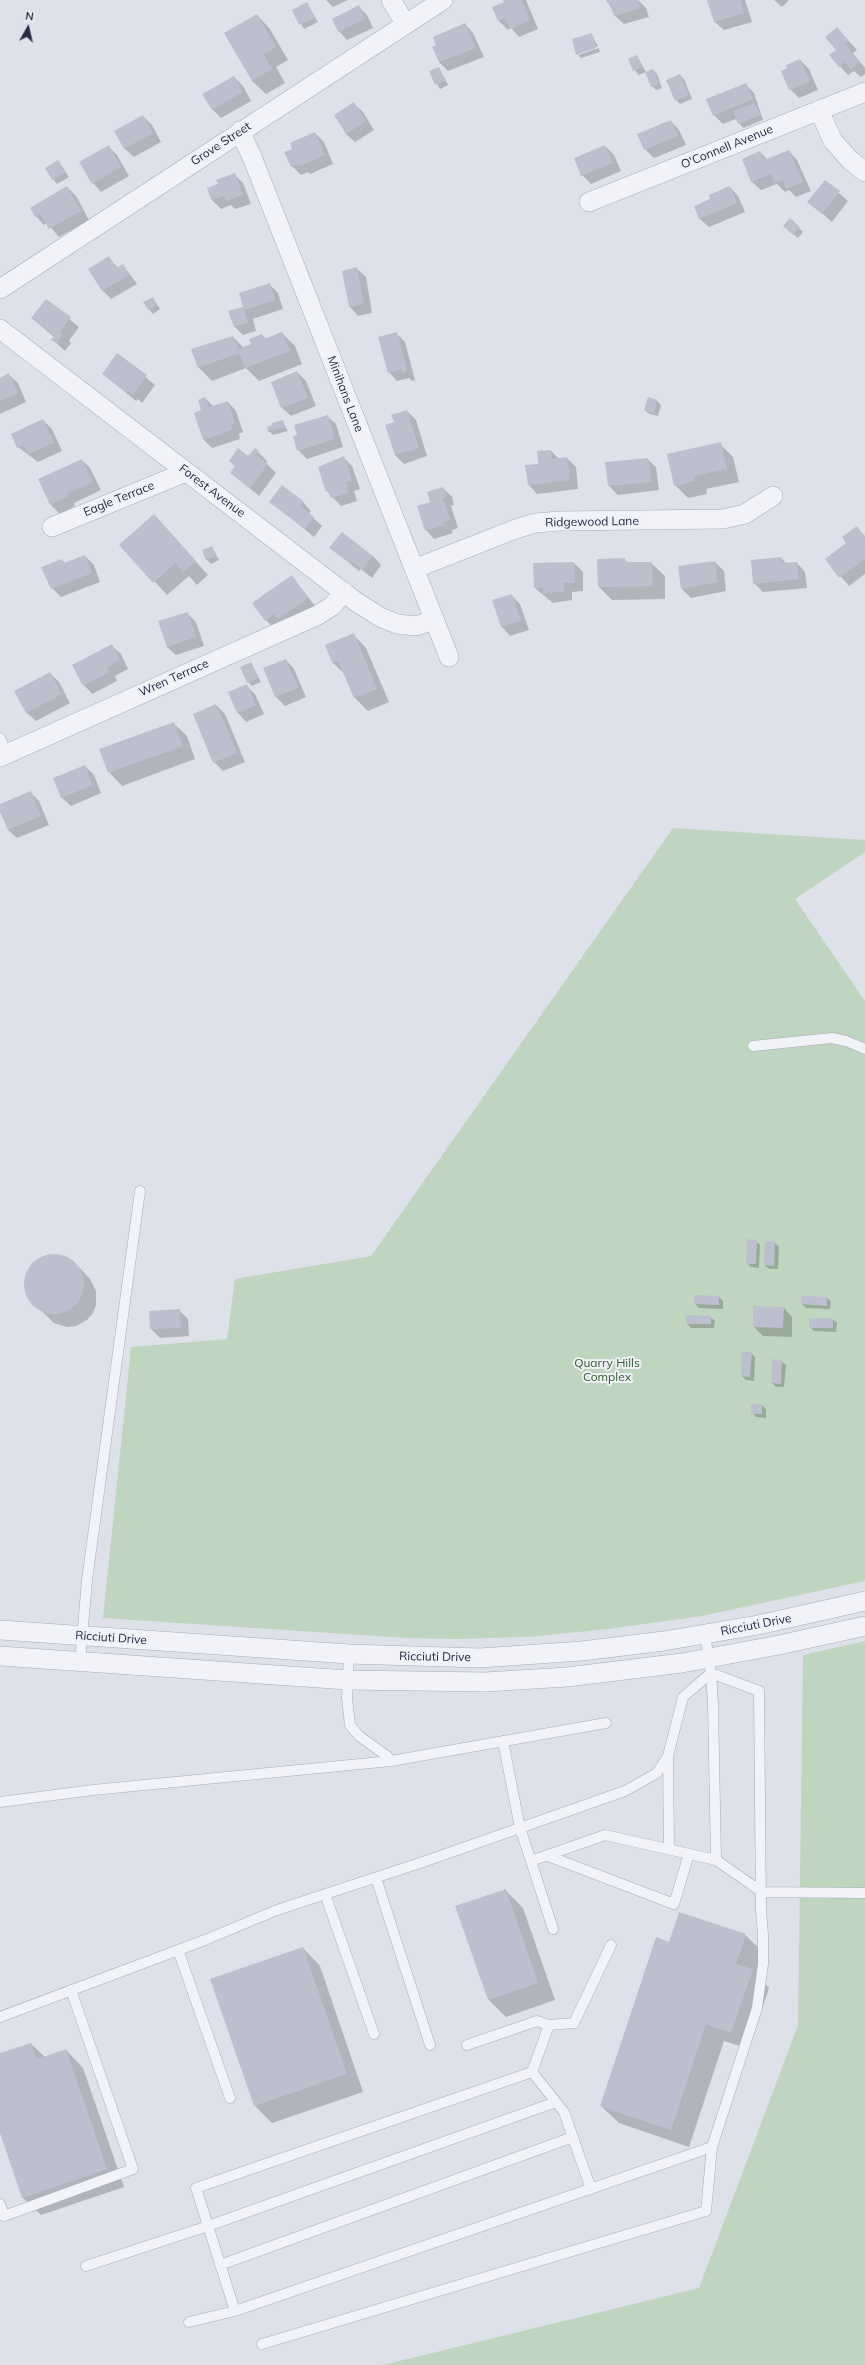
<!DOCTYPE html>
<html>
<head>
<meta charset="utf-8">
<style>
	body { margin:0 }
	#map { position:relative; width:865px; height:2365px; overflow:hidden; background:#dfe1ea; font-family:Mulish,sans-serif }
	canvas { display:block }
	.north { position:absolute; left:8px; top:8px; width:40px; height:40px; -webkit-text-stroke:3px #eff1f7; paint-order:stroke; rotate:8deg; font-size:11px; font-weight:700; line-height:16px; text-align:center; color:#262a43 }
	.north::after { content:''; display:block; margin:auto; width:14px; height:18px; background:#262a43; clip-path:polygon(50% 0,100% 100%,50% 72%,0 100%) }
</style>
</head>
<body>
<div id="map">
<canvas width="865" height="2365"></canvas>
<div class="north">N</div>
</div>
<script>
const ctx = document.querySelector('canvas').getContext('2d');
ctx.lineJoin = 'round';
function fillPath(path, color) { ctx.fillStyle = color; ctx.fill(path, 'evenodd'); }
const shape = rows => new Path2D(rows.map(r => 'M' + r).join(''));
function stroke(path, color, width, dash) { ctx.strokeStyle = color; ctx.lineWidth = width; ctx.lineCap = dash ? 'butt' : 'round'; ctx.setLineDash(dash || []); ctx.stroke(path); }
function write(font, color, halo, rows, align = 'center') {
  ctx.font = font + ' Mulish,sans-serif'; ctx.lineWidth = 4; ctx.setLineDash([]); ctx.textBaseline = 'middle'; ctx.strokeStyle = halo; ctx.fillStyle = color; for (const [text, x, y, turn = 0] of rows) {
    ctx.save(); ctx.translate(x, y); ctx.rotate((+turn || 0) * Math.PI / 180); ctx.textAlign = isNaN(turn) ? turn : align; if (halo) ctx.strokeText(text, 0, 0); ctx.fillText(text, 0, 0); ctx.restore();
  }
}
const green = shape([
	[673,828,865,840,865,852,795,899,865,1001,865,1581,702,1616,608,1629,528,1637,456,1639,406,1638,103,1618,131,1347,227,1339,235,1279,371,1256],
	[865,1641,865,2365,383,2365,699,2288,798,2025,803,1655]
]);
const shadow = shape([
	[326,0,348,0,333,7],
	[504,0,526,0,538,29,519,37,511,28,508,30,499,21,493,8,505,3],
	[607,0,638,0,646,8,649,17,624,24,615,16],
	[708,0,745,0,752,22,724,30,715,22],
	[774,0,789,0,782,7],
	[307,4,318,22,304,29,293,10],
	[359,7,367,15,373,28,347,40,339,31],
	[257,15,270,29,288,60,276,67,285,83,266,94,252,81],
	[465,24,473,33,484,57,448,71,439,62],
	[837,28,857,50,853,53,865,68,865,74,861,77,854,71,848,75,830,55,837,50],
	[591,34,598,46,578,53,578,55,599,48,600,52,581,58,577,54],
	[637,56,646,72,638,75,629,59],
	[800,60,809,69,818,90,799,98,790,89,789,68],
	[439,68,448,85,440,89,430,72],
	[653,70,657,74,662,88,656,90,652,86],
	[680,75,684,79,692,99,680,104,676,100],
	[234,77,243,86,251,101,221,118,212,109],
	[745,84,754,93,763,120,743,128,736,119,723,124,714,115],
	[354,104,363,112,374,130,355,142,346,134],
	[143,116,152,125,161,142,134,157,125,149,116,132],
	[671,121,679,130,686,145,654,158,645,149],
	[315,133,324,142,333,164,310,174,308,172,301,175,292,166,293,149],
	[108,146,117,155,129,176,101,192,93,183],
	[605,146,614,155,621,171,591,184,582,175],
	[789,151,797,160,811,191,796,197,789,190,785,192,777,184,761,190,752,182,743,159,760,152,768,160],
	[58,161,69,177,57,184,53,179],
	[234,174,243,183,251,204,235,209,231,205,221,209,212,200,208,189,219,185],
	[825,181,848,201,832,222,809,202],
	[67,187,76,196,89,220,59,237,47,223,44,225,36,216],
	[730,187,738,196,745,212,709,227,700,219,695,206,712,199],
	[799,228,803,232,798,238,789,230],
	[109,258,118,268,123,265,137,284,111,299,103,291],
	[357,269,366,277,372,313,358,316,350,307],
	[269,284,278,293,283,309,253,319,256,331,243,335,234,326,244,307],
	[153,298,160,309,153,314,149,309],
	[46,300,79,327,69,341,71,343,65,351,53,340,55,338,32,318],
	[282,333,295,346,302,364,259,381,246,368,212,381,199,368,192,350,233,337,244,348,253,345,262,335,266,339],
	[396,333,405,342,415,380,412,381,409,378,397,381,389,372],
	[118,355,155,385,142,403,138,399,136,401,103,374],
	[297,372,306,381,316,406,291,416,282,408],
	[9,375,18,383,26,402,0,414,0,379],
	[205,398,214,407,228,402,236,411,243,432,239,434,240,439,212,448,203,439,202,411],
	[649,399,657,401,661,405,658,416,649,414,645,410],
	[407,411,416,420,427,456,404,464,395,455,395,423],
	[327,416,336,424,343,447,307,459,298,450,299,435],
	[43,420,52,429,62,451,38,462,18,447],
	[282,421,288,431,273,435,269,431],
	[720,444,733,457,739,482,706,489,707,494,688,498,675,485],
	[255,449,267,461,266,463,276,473,259,496,231,473,236,467,230,461,248,457],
	[551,451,559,459,567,458,576,467,578,489,537,494,529,485,539,465],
	[344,458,352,466,360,489,354,491,357,501,341,506,327,491],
	[647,459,656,467,659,490,618,495,609,486,606,463],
	[82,460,90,468,101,490,74,503,75,506,60,514,51,505,39,479],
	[282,487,303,502,311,511,309,514,322,526,314,537,271,502],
	[443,488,452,497,454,505,451,506,458,528,452,530,453,533,434,539,426,530,432,502],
	[154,515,208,575,197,585,189,576,167,595,121,545],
	[857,528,865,536,865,574,849,586,826,559,847,543],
	[212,547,219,560,211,564,206,559],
	[331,548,373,556,381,565,372,578,361,569,359,571],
	[85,556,94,565,100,582,61,597,52,588,62,560,66,564],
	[781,558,787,564,797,563,805,572,807,588,763,592,754,583],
	[624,559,628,563,651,563,665,576,665,599,612,600,599,587,598,560],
	[715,562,724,571,726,591,691,598,682,589,679,567],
	[574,563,583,572,583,591,572,592,572,600,553,603,535,588],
	[292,577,316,607,274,629,266,620],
	[511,595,520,604,529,630,510,636,502,627,493,601],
	[187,613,196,622,204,646,176,655,167,647],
	[353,634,366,648,389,702,368,711,355,698,345,674,333,663],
	[112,646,121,654,128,669,115,676,117,681,92,694,84,685],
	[286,660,294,669,306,697,285,706,276,697,264,669],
	[251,663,261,682,252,686,248,682],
	[50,673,59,682,70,703,36,721,27,713,16,691],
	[246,685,255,694,264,714,246,722,238,713,229,692],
	[216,705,225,714,245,762,223,771,214,762],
	[173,723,187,736,195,759,122,786,109,772],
	[85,766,94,775,101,793,71,806,62,798],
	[30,792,39,801,49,825,17,838,8,830,0,805],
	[756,1241,760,1245,759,1268,751,1267,747,1263],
	[774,1242,779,1247,778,1269,769,1269,765,1265],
	[58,1255,69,1258,77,1265,90,1279,96,1291,96,1305,93,1313,87,1320,76,1326,67,1327,54,1323,31,1301,26,1292,25,1283,29,1269,34,1262,45,1256],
	[719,1297,723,1301,723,1309,699,1308,695,1304],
	[827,1298,831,1302,830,1309,806,1308,802,1304],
	[754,1307,784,1308,792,1317,792,1337,763,1336,754,1327],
	[179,1310,188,1319,189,1336,160,1338,151,1329],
	[710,1317,715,1321,714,1328,691,1328,687,1324],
	[832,1319,837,1323,836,1332,814,1331,810,1327],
	[751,1353,755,1357,754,1381,746,1380,742,1376],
	[781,1361,786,1365,784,1387,776,1387,772,1383],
	[762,1405,766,1409,766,1418,756,1417,752,1413],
	[505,1890,523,1908,555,2000,506,2017,489,2000],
	[745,1935,763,1952,756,1974,769,1988,749,2049,724,2041,689,2147,619,2123,601,2106,670,1943],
	[303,1948,320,1966,363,2092,272,2123,255,2106],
	[31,2044,45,2057,66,2050,83,2068,124,2187,41,2215,23,2198,0,2130,0,2054]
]);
const building = shape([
	[503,0,522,0,530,20,510,29,505,18,498,21,492,7,504,2],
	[606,0,638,0,640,8,614,16,610,2,607,3],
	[707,0,740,0,744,13,714,22],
	[307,2,315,18,299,25,292,10],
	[359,5,365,19,338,32,332,19],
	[257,14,276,47,263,54,272,69,252,81,224,33],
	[465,23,476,48,439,62,432,47,436,45,433,37],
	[837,27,849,41,845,44,860,62,851,69,845,62,839,67,829,55,836,50,825,37],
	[592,33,596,48,576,55,572,39],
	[637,55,642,67,633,71,628,59],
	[800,59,810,81,789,90,781,71,787,68,786,65],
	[439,67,445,81,435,85,429,71],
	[653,69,659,84,651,87,645,72],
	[680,74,689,95,675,101,666,80],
	[234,76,243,92,212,110,202,94],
	[746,83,753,99,713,116,706,99],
	[354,102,366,121,346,134,334,115],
	[755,103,760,115,738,124,733,111],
	[143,115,153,133,124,149,114,131],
	[671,120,678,136,644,150,637,134],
	[315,132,325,155,300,166,299,164,291,167,284,152,292,149,290,143],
	[109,145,121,167,92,184,79,162],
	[605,145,613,163,581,176,574,158],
	[789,150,803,182,786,189,783,180,775,183,771,174,751,182,742,159,760,151,764,160],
	[58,160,66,172,52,180,45,168],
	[235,173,243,195,226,201,224,196,211,200,207,188,218,184,216,180],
	[825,180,840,191,822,214,807,202],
	[67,186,81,211,49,229,40,214,35,217,30,208],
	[730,186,737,203,699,219,694,206,710,199,709,195],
	[790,218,800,227,793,235,783,226],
	[109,256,116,268,123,264,129,275,102,291,88,269],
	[357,267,364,304,349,307,342,271],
	[270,283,275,300,244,310,248,322,234,327,228,311,243,307,239,293],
	[153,297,157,305,148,310,143,302],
	[46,299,71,317,60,332,63,334,56,343,51,340,55,336,31,318],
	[282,332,290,351,245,368,239,353,198,368,191,349,233,336,239,349,251,344,249,339,262,334,264,339],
	[397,332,407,371,402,373,401,369,388,373,378,337],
	[117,353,147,375,133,395,128,391,127,393,102,374],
	[297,371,308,398,281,408,271,382],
	[9,373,18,393,0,401,0,378],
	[205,397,209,407,228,401,235,423,231,425,232,430,203,440,194,413,201,410,198,400],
	[648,397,657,400,654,413,644,410],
	[407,410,419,448,395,455,385,425,394,422,391,415],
	[328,415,335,439,297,451,293,436,297,435,294,425],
	[43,419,54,443,28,454,24,445,17,448,11,434],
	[283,420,285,427,268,432,267,427,272,425,272,423],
	[721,442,727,469,694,476,695,481,674,486,667,454],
	[238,448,248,456,255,448,259,451,256,455,268,464,250,488,230,473,235,466,229,461],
	[551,450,552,459,567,457,570,480,528,485,525,465,538,464,537,451],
	[344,456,352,481,346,482,349,493,331,498,328,491,326,492,318,467],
	[648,458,651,482,608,486,605,462],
	[82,459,93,482,66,494,67,497,50,505,38,479],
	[282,485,303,501,300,506,314,517,305,529,269,502],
	[443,487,446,497,443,498,450,520,444,522,444,525,425,531,417,506,430,502,427,492],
	[154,514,196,561,183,572,175,563,153,583,119,545],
	[857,526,865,538,865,559,839,578,825,559,846,543,842,537],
	[342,532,373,556,362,570,351,561,350,563,329,548],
	[212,546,216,556,206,560,202,550],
	[85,555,92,573,51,589,41,567,62,559,64,563],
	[781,557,782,563,797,562,799,579,753,584,751,560],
	[625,558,625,562,652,562,653,586,598,587,597,559],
	[715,561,718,582,681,589,678,566],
	[574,562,575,583,564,583,564,591,543,594,543,588,534,588,533,563],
	[292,575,308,598,278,619,274,614,265,621,252,603],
	[512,594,521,621,501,627,492,600],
	[188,612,196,637,167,647,158,621],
	[354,633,377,689,354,698,338,661,332,663,325,645],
	[112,644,120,660,107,667,109,672,83,686,72,665],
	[286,659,298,688,275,697,263,668],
	[251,662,258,678,247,683,240,667],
	[50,672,62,694,26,713,14,691],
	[247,684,256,705,237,713,228,692],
	[216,704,237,753,213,763,193,714],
	[174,722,183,746,108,773,99,749],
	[85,765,93,785,61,798,53,778],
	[31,791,41,816,8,830,0,812,0,804],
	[747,1239,757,1240,756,1264,746,1264],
	[765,1241,775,1241,774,1266,764,1265],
	'24 1284a30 30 0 1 1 60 0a30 30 0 1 1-60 0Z',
	[694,1295,719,1296,719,1305,694,1304],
	[802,1296,827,1297,827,1306,801,1304],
	[753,1306,784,1307,783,1328,753,1327],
	[180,1309,181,1328,150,1329,149,1311],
	[686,1315,711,1316,711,1324,686,1324],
	[809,1318,833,1318,833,1328,809,1328],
	[742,1352,752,1352,750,1377,741,1376],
	[772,1359,782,1360,781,1384,771,1383],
	[751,1404,762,1404,762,1414,751,1414],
	[506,1889,538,1983,488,2000,455,1906],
	[679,1912,746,1934,736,1964,753,1969,731,2033,706,2024,671,2130,600,2106,656,1937,669,1942],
	[303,1947,347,2074,254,2106,210,1979],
	[31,2043,37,2059,66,2049,107,2169,22,2198,0,2133,0,2053]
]);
const lane = shape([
	[0,738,7,754],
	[753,1046,832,1038,846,1041,865,1049],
	[705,1634,711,1673,713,1703,716,1860,762,1892,865,1893],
	[349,1654,347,1698,350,1725,359,1736,387,1756,391,1761],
	[80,1662,87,1580,140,1191],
	[503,1741,520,1828,531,1861,605,1835,716,1860],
	[668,1756,669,1849],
	[0,1802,93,1790,391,1761,606,1723],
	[548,1856,674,1904,689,1854],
	[531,1861,553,1929],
	[376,1878,430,2045],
	[325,1894,374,2034],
	[178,1950,230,2098],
	[0,2017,205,1940,277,1910,423,1862,625,1791,657,1773,668,1756,683,1697,711,1673],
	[549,2025,532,2072,196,2188,235,2311,712,2147,757,2008,763,1964,763,1935,761,1910,759,1691,711,1673],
	[467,2045,537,2021,549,2025,574,2023,611,1945],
	[532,2072,564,2112,591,2189],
	[0,2204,4,2216,133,2169,71,1990],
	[220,2265,573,2137],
	[86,2266,208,2226,556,2102],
	[189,2322,235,2311],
	[262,2344,706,2211,712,2147]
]);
const street = shape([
	[391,0,405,23],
	[819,110,833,141,850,160,865,172],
	[240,131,252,157,449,657],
	[589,202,865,92],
	[0,289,443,0],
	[0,329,355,601,380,617,397,624,416,626,434,620],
	[52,527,186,472],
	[414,569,513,530,535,523,560,521,723,519,745,514,773,496],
	[0,757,318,615,332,606,344,592],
	[0,1630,349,1654,480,1658,582,1651,664,1641,758,1625,865,1601],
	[0,1656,348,1680,485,1682,567,1677,682,1663,779,1645,865,1626]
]);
const streetNames = [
	["Grove Street",221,144,-33],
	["O'Connell Avenue",727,147,-22],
	["Minihans Lane",345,394,69],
	["Forest Avenue",212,491,37],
	["Eagle Terrace",119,499,-22],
	["Ridgewood Lane",592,522,-1],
	["Wren Terrace",174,678,-24],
	["Ricciuti Drive",756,1625,-11],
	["Ricciuti Drive",111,1638,4],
	["Ricciuti Drive",435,1657,1]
];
const parkNames = [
	["Quarry Hills",607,1363],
	["Complex",607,1377]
];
fillPath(green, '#c0d5bf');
fillPath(shadow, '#0003');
fillPath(building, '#bcbfce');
stroke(lane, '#a8aab8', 11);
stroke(street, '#a8aab8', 20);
stroke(lane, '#f2f3f8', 10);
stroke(street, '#f2f3f8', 19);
write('12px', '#262a43', '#eff1f7', streetNames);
write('12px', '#326133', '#eff1f7', parkNames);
</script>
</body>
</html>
